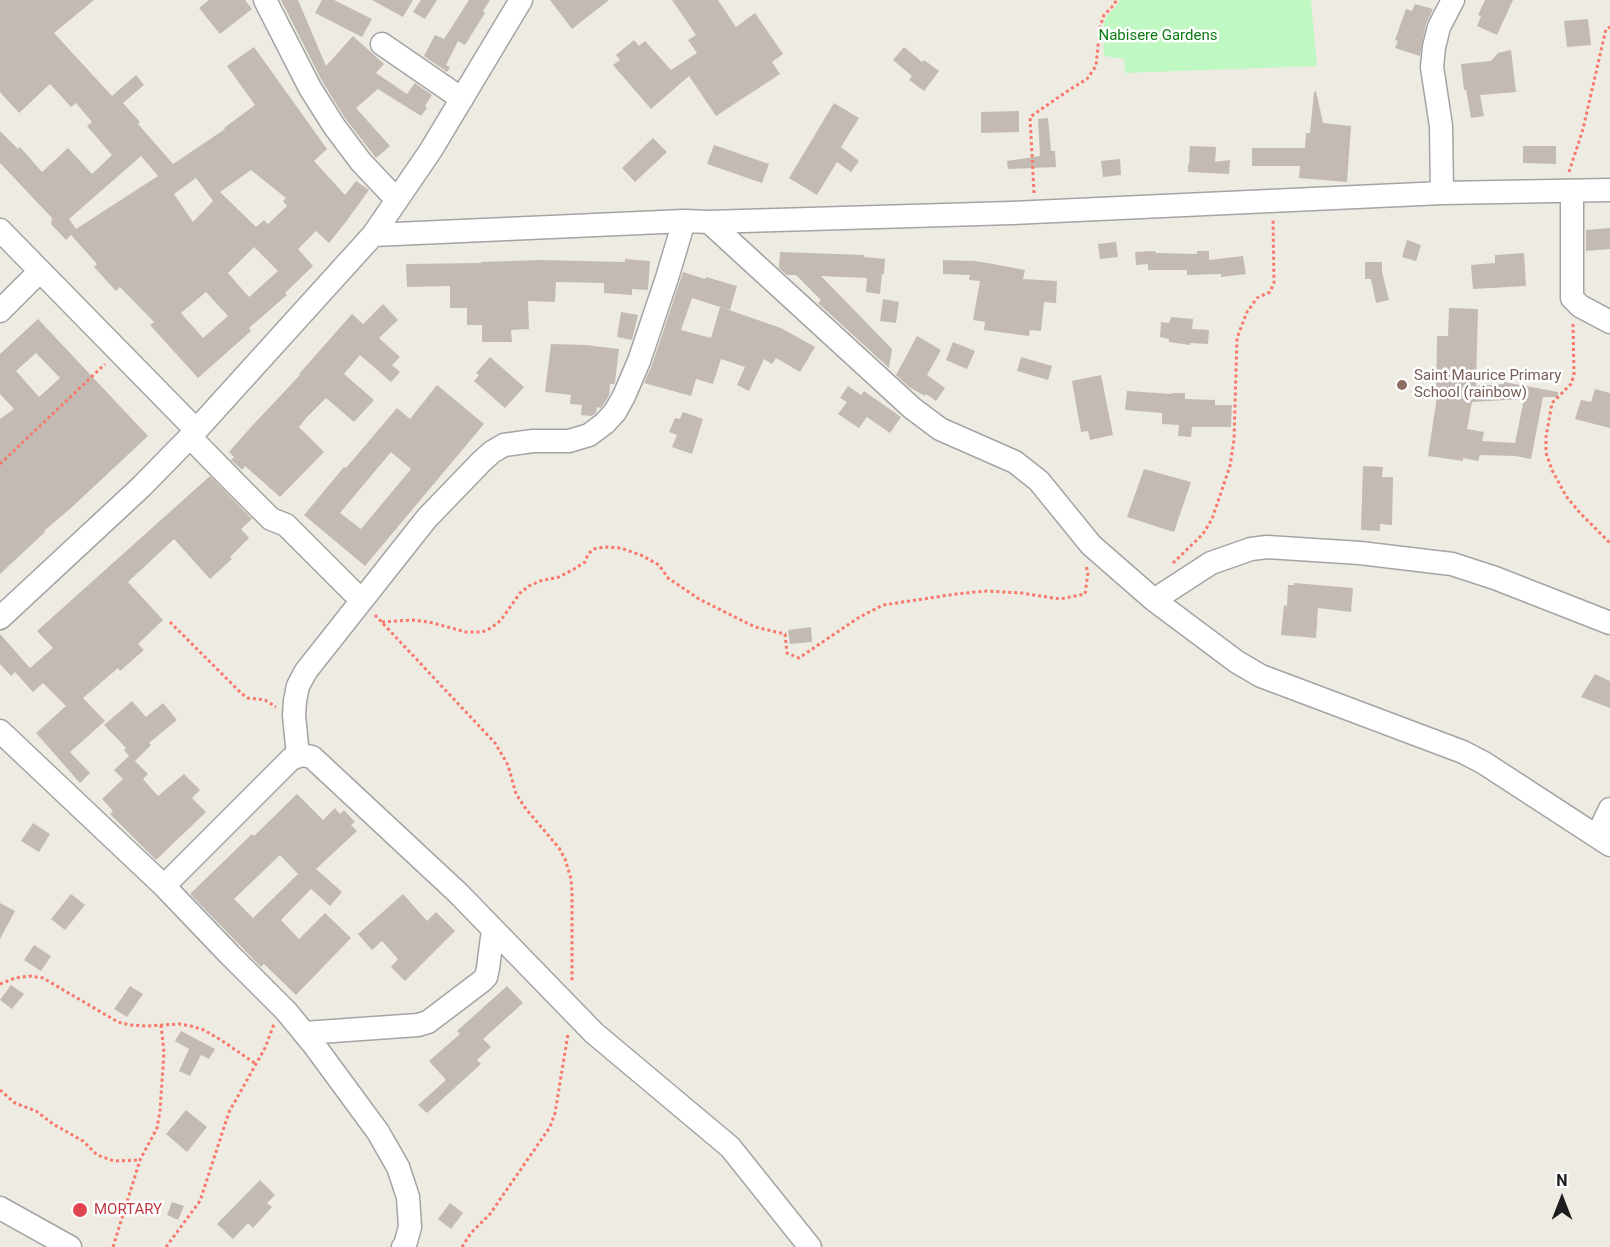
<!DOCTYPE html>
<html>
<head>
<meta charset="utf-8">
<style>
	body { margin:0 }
	#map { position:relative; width:1610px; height:1247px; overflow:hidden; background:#eeebe3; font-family:Roboto,sans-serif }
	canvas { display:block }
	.north { position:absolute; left:1532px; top:1169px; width:60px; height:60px; -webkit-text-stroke:4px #fff; paint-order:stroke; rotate:0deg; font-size:16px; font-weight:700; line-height:24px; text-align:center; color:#1d1d1d }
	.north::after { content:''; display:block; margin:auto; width:21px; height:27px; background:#1d1d1d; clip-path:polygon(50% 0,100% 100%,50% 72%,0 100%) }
</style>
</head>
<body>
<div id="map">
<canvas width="1610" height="1247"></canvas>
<div class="north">N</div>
</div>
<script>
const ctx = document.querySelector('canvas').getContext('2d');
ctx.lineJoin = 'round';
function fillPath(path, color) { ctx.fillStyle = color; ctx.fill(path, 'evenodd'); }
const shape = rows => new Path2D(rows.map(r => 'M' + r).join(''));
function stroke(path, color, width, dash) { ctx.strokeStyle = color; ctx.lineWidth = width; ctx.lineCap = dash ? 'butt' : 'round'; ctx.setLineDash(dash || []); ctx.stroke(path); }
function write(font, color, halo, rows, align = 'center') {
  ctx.font = font + ' Roboto,sans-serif'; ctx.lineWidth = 5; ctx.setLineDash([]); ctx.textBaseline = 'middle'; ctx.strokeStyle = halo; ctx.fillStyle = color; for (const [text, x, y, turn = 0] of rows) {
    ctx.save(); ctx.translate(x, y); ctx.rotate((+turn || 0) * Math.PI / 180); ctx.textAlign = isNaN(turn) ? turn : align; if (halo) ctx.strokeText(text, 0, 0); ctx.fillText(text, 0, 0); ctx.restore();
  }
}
const park = shape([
	[1120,0,1311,0,1317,66,1125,73,1124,59,1104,56,1103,28,1106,17,1115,8]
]);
const building = shape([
	[0,0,94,0,54,33,112,96,136,75,144,85,123,103,140,122,138,124,173,164,225,129,224,128,255,105,227,66,254,47,327,149,314,161,345,195,356,181,369,190,345,223,329,243,316,231,298,249,313,266,285,293,287,295,249,328,251,331,198,378,150,325,154,322,120,287,116,291,94,267,97,264,71,235,66,240,51,224,52,218,0,163,0,131,18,149,20,147,42,172,68,148,92,174,112,155,87,126,92,122,76,103,71,107,50,84,19,113,0,92],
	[141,156,158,176,76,229,69,219],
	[251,170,286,198,283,201,287,206,268,224,264,220,256,227,220,192],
	[196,178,213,201,193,222,174,194],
	[254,247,278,271,249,297,228,273],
	[206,292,228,316,203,338,181,313],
	[209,0,245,0,252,9,220,34,199,8],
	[281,0,298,0,326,66,353,36,384,64,376,73,407,94,415,83,432,95,425,106,427,108,421,116,378,89,356,108,390,146,376,158,345,118,322,81],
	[322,0,334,0,372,19,362,37,315,13],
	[372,0,413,0,403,17],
	[421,0,437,0,425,19,413,12],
	[469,0,490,0,483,11,485,13,465,45,458,41,446,65,450,67,447,72,424,56,435,35,444,39],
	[550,0,609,0,572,29],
	[672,0,718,0,736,27,755,13,783,54,772,62,780,74,716,116,689,76,651,109,613,65,620,60,616,55,634,40,639,46,645,41,671,70,697,53,688,40,696,35],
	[1485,0,1513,0,1497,35,1477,26,1481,16,1478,15],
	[1415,4,1433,9,1426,24,1420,56,1395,48,1398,41,1395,40,1406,9,1412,11],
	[1588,19,1591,45,1567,47,1564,21],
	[904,47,922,62,924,60,939,71,924,91,909,80,912,76,893,60],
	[1511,50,1516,92,1480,95,1484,116,1471,118,1466,90,1464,90,1461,64,1491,61,1498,53],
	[1316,91,1323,123,1351,126,1347,182,1299,178,1300,166,1252,166,1252,148,1305,148,1306,133,1310,133,1314,92],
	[834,103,859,118,841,147,859,161,851,172,837,162,817,195,789,178],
	[1019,111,1019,132,981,133,981,112],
	[1048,118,1051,151,1055,151,1056,167,1008,169,1007,161,1040,156,1038,119],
	[653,138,667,152,635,182,622,168],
	[714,145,769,164,762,183,707,164],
	[1190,146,1216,147,1215,162,1230,160,1229,174,1189,172,1188,171,1188,164,1189,164],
	[1523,146,1556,146,1556,164,1523,163],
	[1120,159,1121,175,1103,177,1101,161],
	[1610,228,1610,249,1586,251,1586,230],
	[1407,240,1421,245,1416,261,1402,257],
	[1116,242,1118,257,1100,259,1098,244],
	[1155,251,1156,253,1197,254,1197,251,1209,251,1209,260,1243,256,1246,274,1221,277,1221,274,1187,275,1187,270,1148,270,1148,264,1136,265,1135,252],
	[780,252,864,255,864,257,885,259,884,274,882,274,880,294,866,292,867,278,821,276,892,349,889,368,818,303,821,300,796,275,787,275,779,268],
	[1524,253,1526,286,1473,289,1471,265,1495,263,1495,255],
	[625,259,650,261,648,290,632,289,632,295,604,293,604,283,556,282,555,302,528,301,529,329,511,330,512,342,482,342,482,325,467,325,467,308,450,308,450,286,407,287,406,264,481,263,481,262,542,260,625,262],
	[943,260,975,261,993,264,1025,270,1023,279,1057,281,1056,303,1044,302,1041,331,1030,330,1029,336,984,330,985,322,973,320,980,281,969,280,970,275,943,274],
	[1365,262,1382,262,1382,272,1389,300,1376,303,1371,279,1365,279],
	[683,272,705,279,706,277,737,286,730,310,692,298,681,330,711,338,720,307,781,328,815,347,800,372,776,358,772,364,764,359,749,391,737,385,745,367,721,359,713,384,696,379,691,396,644,383,652,365],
	[883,299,899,302,896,323,880,321],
	[383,304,398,320,379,338,400,357,392,365,400,372,391,382,360,355,344,374,374,400,354,422,326,398,307,417,299,427,324,452,280,497,245,466,242,470,231,460,234,457,229,452,251,427,300,375,299,374,352,314,363,324],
	[1449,308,1478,309,1476,386,1504,384,1504,382,1558,392,1558,397,1543,397,1531,459,1515,456,1480,455,1478,461,1463,458,1463,461,1428,456,1436,403,1437,336,1448,336],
	[1524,399,1515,443,1482,441,1484,432,1467,429,1472,402],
	[621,312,638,315,632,340,617,337],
	[1171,317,1193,319,1192,329,1209,330,1208,344,1190,343,1190,345,1169,342,1169,339,1160,337,1161,322,1169,323],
	[38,319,148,436,71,508,44,531,45,532,0,574,0,419,14,409,0,394,0,354],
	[36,353,60,378,39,397,16,371],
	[917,336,941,350,927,375,945,388,936,401,926,394,925,396,909,387,896,375],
	[953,342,975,351,967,369,946,360],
	[551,344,585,345,619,349,615,382,614,384,610,384,609,395,604,404,601,408,597,407,596,413,591,416,581,415,582,405,570,404,571,395,545,392],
	[490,357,524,387,505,408,474,381,479,375,476,373],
	[1021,357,1052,366,1048,380,1017,371],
	[1101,375,1113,435,1090,440,1088,431,1081,432,1072,381],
	[437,385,484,424,365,566,304,515,344,467,346,468,397,408,410,419],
	[391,452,411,469,361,529,340,513],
	[848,386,861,395,864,391,901,417,890,433,867,417,859,428,838,414,847,402,840,398],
	[1595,389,1610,393,1610,428,1575,419,1581,400,1591,402],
	[1127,391,1172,394,1172,393,1185,393,1185,399,1215,400,1215,405,1232,405,1231,427,1192,427,1191,437,1178,436,1179,425,1162,424,1162,413,1125,410],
	[683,412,703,419,692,454,672,447,677,435,669,432,675,418,680,419],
	[1363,466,1383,467,1382,477,1393,477,1392,525,1380,524,1380,531,1361,530],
	[1144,469,1191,482,1174,532,1127,517],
	[210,476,252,519,241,529,249,538,230,557,232,559,210,579,174,539,128,582,163,620,138,644,144,650,120,671,118,668,83,698,105,721,70,752,90,773,80,783,36,733,66,706,43,683,33,692,15,672,11,676,0,664,0,634,30,668,53,648,37,631],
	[1294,583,1353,588,1351,612,1318,608,1316,638,1281,635,1284,605,1287,606,1288,585,1294,585],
	[811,627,812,642,790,644,788,630],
	[1595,674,1610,681,1610,708,1581,697],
	[132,701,146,717,163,703,177,720,149,743,151,745,135,761,148,774,143,779,158,796,184,774,200,790,192,798,206,812,156,860,110,814,113,811,102,799,123,779,114,770,129,756,124,750,126,748,104,725],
	[297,794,323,820,335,808,340,814,344,810,355,822,351,825,357,831,316,869,342,892,330,906,311,889,281,920,299,939,325,913,351,938,296,995,264,964,261,967,191,895,191,893,252,834,254,836],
	[280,855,298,874,253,918,234,899],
	[33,823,50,834,39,852,21,841],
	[71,894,85,905,65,930,51,919],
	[403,894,427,921,436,912,455,931,405,981,391,967,398,959,382,941,372,950,358,934],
	[0,903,15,911,0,939],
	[34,945,51,956,41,971,24,960],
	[11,985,24,994,12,1009,0,1000],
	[130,986,143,994,127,1017,114,1009],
	[507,986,523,1003,483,1039,491,1047,477,1060,481,1064,427,1113,418,1105,446,1080,429,1061,460,1034,457,1031],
	[181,1031,215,1049,209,1059,201,1055,190,1076,179,1071,189,1049,175,1041],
	[186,1110,207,1127,187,1152,166,1134],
	[260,1180,275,1195,267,1203,272,1207,253,1228,248,1223,233,1239,217,1224],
	[172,1202,184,1206,178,1220,167,1215],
	[450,1203,463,1213,451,1229,438,1219]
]);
const path = shape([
	[1569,172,1583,129,1606,29,1610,27],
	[1034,193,1030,117,1069,90,1087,79,1096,66,1100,27,1104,15,1112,7,1117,0],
	[1573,324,1574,375,1571,384,1552,403,1546,437,1546,453,1552,470,1566,496,1580,513,1610,543],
	[0,464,105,364],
	[1173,563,1203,534,1212,519,1230,466,1234,440,1237,338,1247,312,1257,298,1270,292,1274,283,1273,218],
	[375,615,495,743,508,765,516,794,526,809,559,848,565,859,571,879,572,892,572,983],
	[170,622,242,694,248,698,265,700,276,707],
	[382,622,412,620,429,622,466,632,482,632,491,628,501,620,520,593,529,586,540,581,559,577,574,569,585,562,588,554,594,549,604,547,621,548,643,556,659,565,668,578,699,599,755,627,785,634,787,653,799,658,858,618,883,605,956,594,986,591,1021,593,1060,599,1085,594,1088,573,1086,566],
	[0,984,15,978,30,976,43,978,118,1022,130,1025,147,1026,179,1024,191,1026,204,1030,221,1040,256,1064],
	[0,1090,15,1103,36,1111,53,1124,83,1141,97,1155,114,1161,140,1160],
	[113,1247,140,1160,157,1128,160,1111,164,1052,161,1025],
	[166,1247,200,1201,229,1112,265,1048,274,1024],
	[462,1247,471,1233,490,1214,550,1127,555,1113,568,1034]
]);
const minor = shape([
	[265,0,310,88,334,126,361,162,397,200],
	[382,44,462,99],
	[1572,191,1572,298,1580,306,1610,322],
	[1442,193,1441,126,1432,67,1434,47,1439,27,1453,0],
	[709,222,912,408,940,429,1015,462,1039,481,1091,545,1154,600,1237,662,1261,676,1463,752,1484,763,1610,845],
	[0,230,196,430],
	[373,235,684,221,709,222,1012,213,1442,193,1610,190],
	[0,311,40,271],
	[190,437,235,483,271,519,286,525,361,600],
	[1154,600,1211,563,1251,549,1267,547,1360,553,1452,564,1495,578,1610,623],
	[0,618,141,487,190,437,373,235,431,150,521,0],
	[0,731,164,886,229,954,286,1011,314,1045,378,1132,398,1167,408,1197,410,1227,405,1245,403,1247],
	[298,756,294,715,295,701,298,686,306,671,427,518,482,461,492,452,504,445,533,441,569,441,589,435,605,423,615,412,624,396,639,361,667,278,684,221],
	[1597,836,1610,809],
	[164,886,291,759,302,755,312,757,458,893,594,1033,730,1147,810,1247],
	[304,1033,418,1025,428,1022,482,981,486,977,488,968,493,930],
	[0,1208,70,1247]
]);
const markers = [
	[1402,385,6,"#8d6e63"],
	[80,1210,8,"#e0444e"]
];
const parkNames = [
	["Nabisere Gardens",1158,36]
];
const educationNames = [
	["Saint Maurice Primary",1414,376],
	["School (rainbow)",1414,393]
];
const healthNames = [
	["MORTARY",94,1210]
];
fillPath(park, '#c0f8c4');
fillPath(building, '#c3bab3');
stroke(minor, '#a4a4a4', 25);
stroke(path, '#f8786b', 3, [3, 3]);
stroke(minor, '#fff', 22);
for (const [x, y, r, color] of markers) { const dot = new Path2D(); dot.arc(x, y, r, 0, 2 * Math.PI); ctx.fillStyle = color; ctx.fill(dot); stroke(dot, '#fff', 2); }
write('15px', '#0d7a15', '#fff', parkNames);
write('15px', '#785e54', '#fff', educationNames, 'left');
write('15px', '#be3a42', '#fff', healthNames, 'left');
</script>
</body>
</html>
